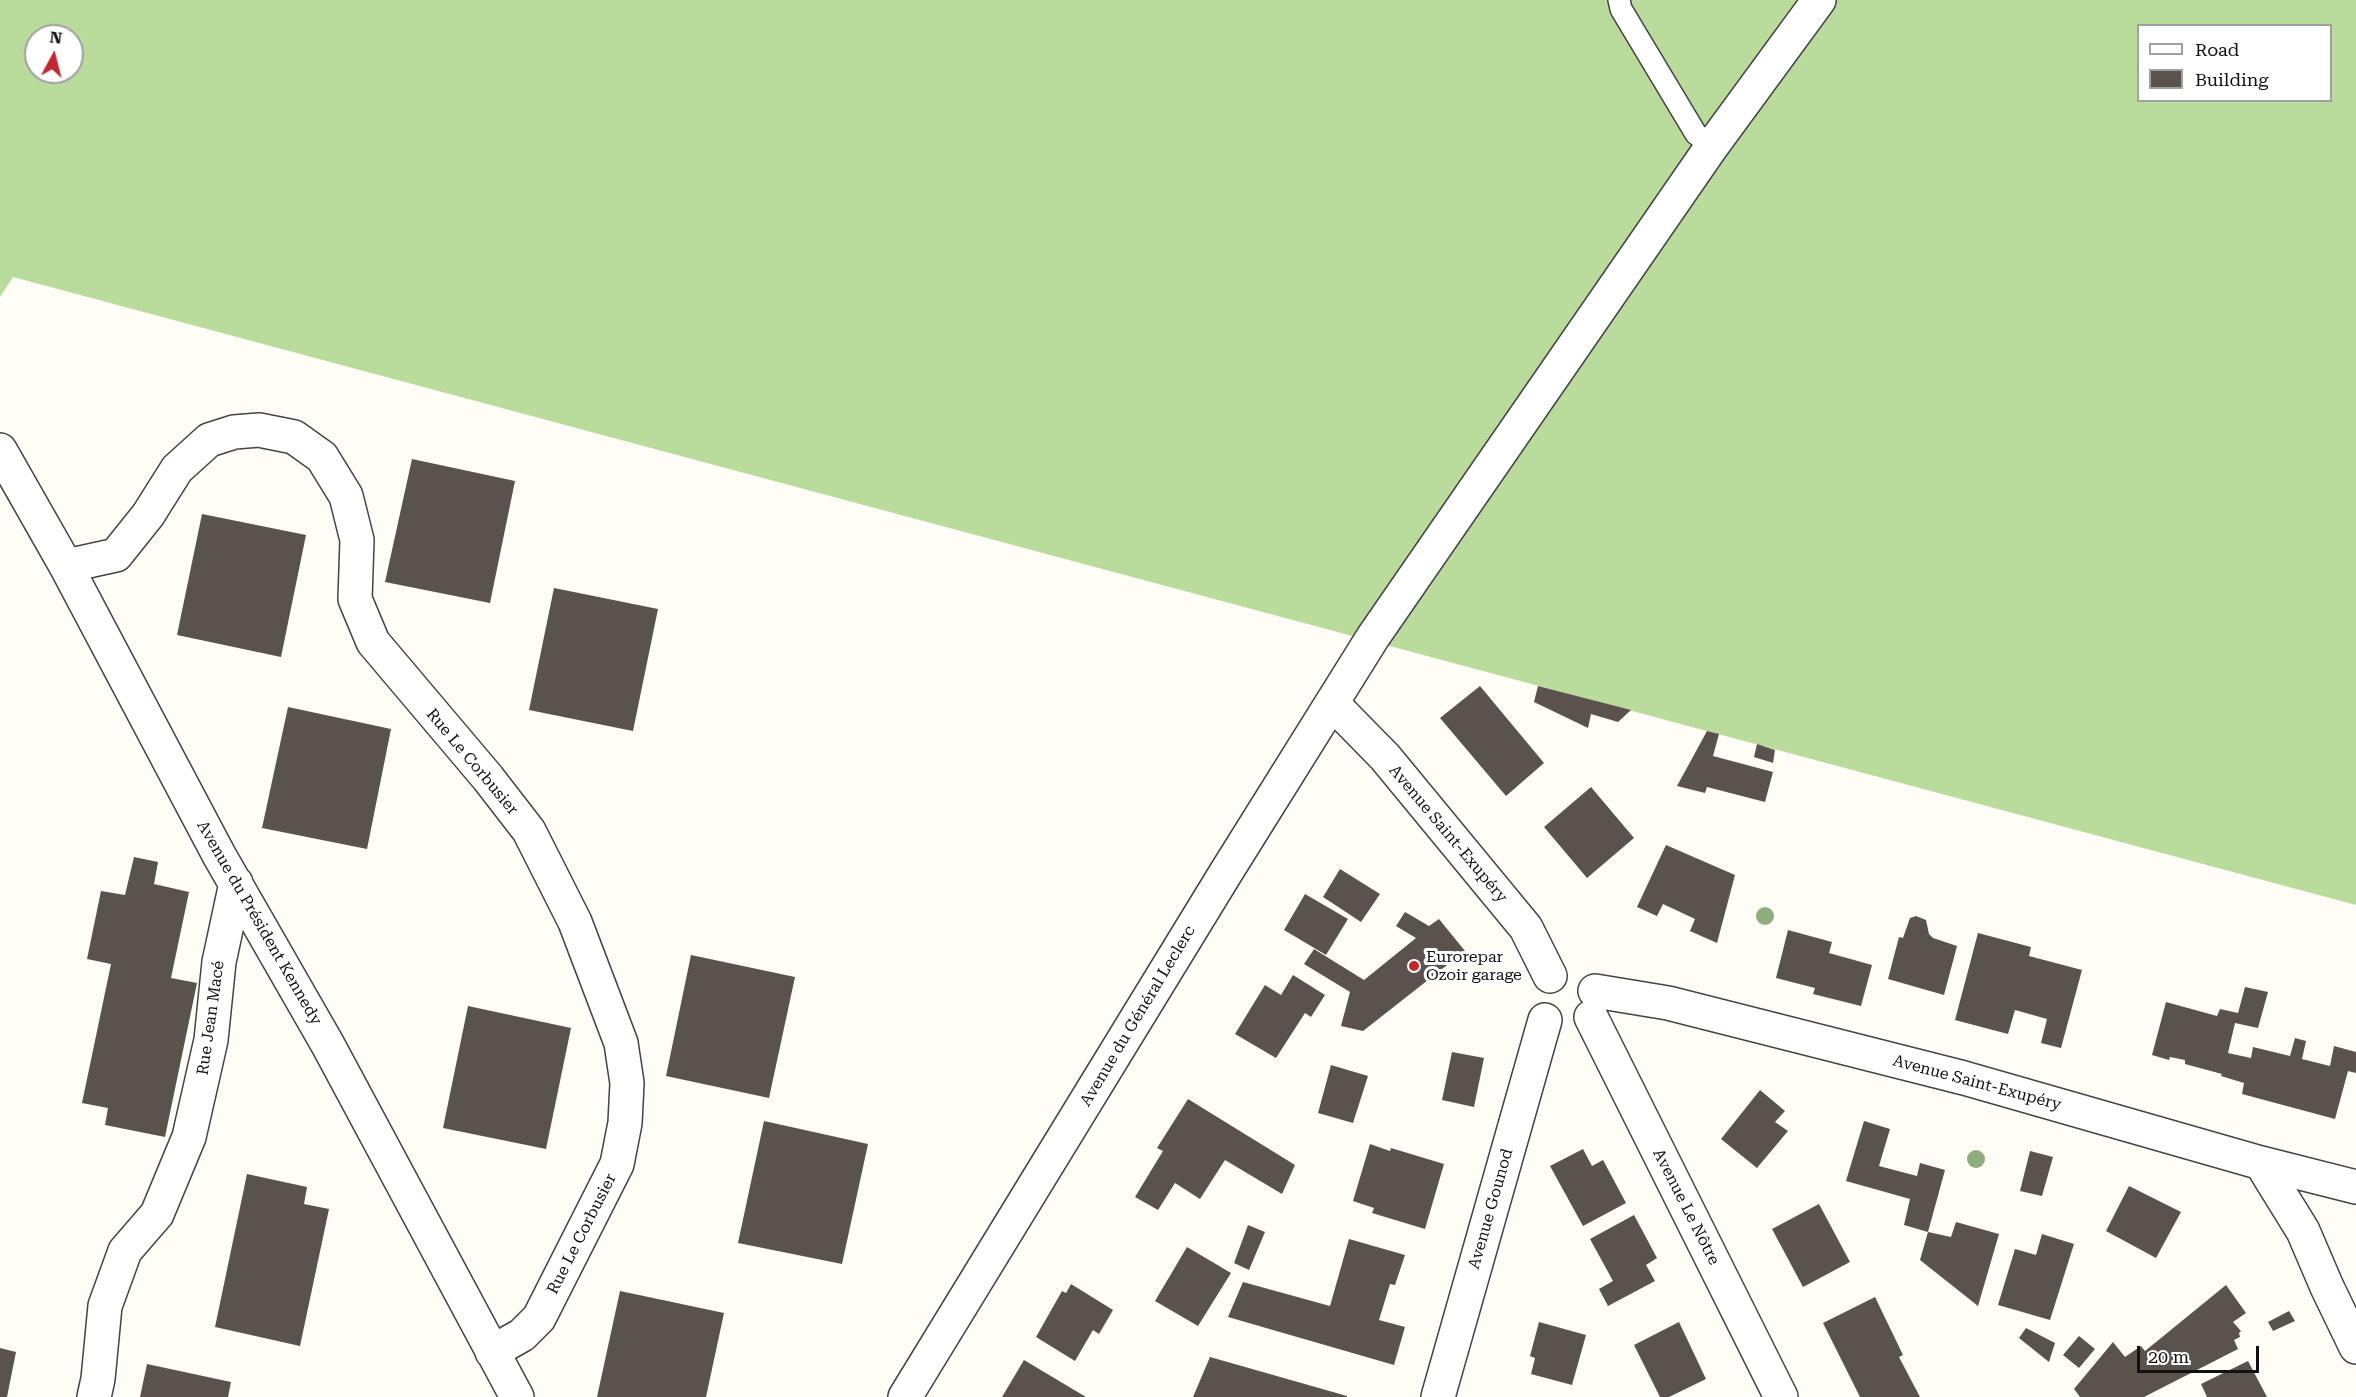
<!DOCTYPE html>
<html>
<head>
<meta charset="utf-8">
<style>
	body { margin:0 }
	#map { position:relative; width:2356px; height:1397px; overflow:hidden; background:#fffdf5; font-family:"Roboto Serif",serif }
	canvas { display:block }
	.legend { position:absolute; left:2137px; top:24px; width:195px; height:78px; box-sizing:border-box; background:#fff; border:2px solid #a0a0a0; margin:0; padding:8px 10px; list-style:none; font-size:18px; color:#111 }
	.legend li { display:flex; align-items:center; gap:12px; height:30px }
	.legend b { width:30px; border:2px solid #a0a0a0 }
	.north { position:absolute; left:24px; top:24px; width:60px; height:60px; box-sizing:border-box; background:#fff; border:2px solid #a0a0a0; border-radius:50%; rotate:7deg; font-size:16px; font-weight:700; line-height:24px; text-align:center; color:#111 }
	.north::after { content:''; display:block; margin:auto; width:21px; height:27px; background:#c4262e; clip-path:polygon(50% 0,100% 100%,50% 72%,0 100%) }
	.scale { position:absolute; left:2137px; top:1346px; width:122px; height:27px; box-sizing:border-box; border:3px solid #111; border-top:0; padding-left:8px; font-size:18px; line-height:21px; white-space:nowrap; color:#111; -webkit-text-stroke:4px #fff; paint-order:stroke }
</style>
</head>
<body>
<div id="map">
<canvas width="2356" height="1397"></canvas>
<ul class="legend">
<li><b style="height:8px;background:#fff"></b>Road</li>
<li><b style="height:16px;background:#5a524d"></b>Building</li>
</ul>
<div class="north">N</div>
<div class="scale">20 m</div>
</div>
<script>
const ctx = document.querySelector('canvas').getContext('2d');
ctx.lineJoin = 'round';
function fillPath(path, color) { ctx.fillStyle = color; ctx.fill(path, 'evenodd'); }
const shape = rows => new Path2D(rows.map(r => 'M' + r).join(''));
function stroke(path, color, width, dash) { ctx.strokeStyle = color; ctx.lineWidth = width; ctx.lineCap = dash ? 'butt' : 'round'; ctx.setLineDash(dash || []); ctx.stroke(path); }
function write(font, color, halo, rows, align = 'center') {
  ctx.font = font + ' "Roboto Serif",serif'; ctx.lineWidth = 6; ctx.setLineDash([]); ctx.textBaseline = 'middle'; ctx.strokeStyle = halo; ctx.fillStyle = color; for (const [text, x, y, turn = 0] of rows) {
    ctx.save(); ctx.translate(x, y); ctx.rotate((+turn || 0) * Math.PI / 180); ctx.textAlign = isNaN(turn) ? turn : align; if (halo) ctx.strokeText(text, 0, 0); ctx.fillText(text, 0, 0); ctx.restore();
  }
}
const forest = shape([
	[0,0,2356,0,2356,905,13,277,0,297],
	[2138,26,2330,26,2330,100,2138,100],
	[36,36,72,36,72,72,36,72]
]);
const building = shape([
	[412,459,515,481,490,603,385,582],
	[202,514,306,535,281,657,177,635],
	[554,588,658,609,633,731,529,710],
	[1480,686,1544,763,1506,796,1440,718],
	[1538,686,1631,710,1618,722,1591,714,1588,728,1534,702],
	[288,707,391,729,367,849,262,828],
	[1707,731,1719,734,1713,756,1773,772,1765,802,1707,787,1705,793,1677,786],
	[1757,744,1775,750,1773,763,1754,757],
	[1591,787,1634,838,1587,878,1544,827],
	[1666,845,1735,875,1717,943,1690,931,1695,919,1663,904,1657,916,1637,907],
	[134,857,158,862,154,884,189,892,171,978,197,983,165,1137,105,1125,108,1108,82,1103,111,964,87,959,101,891,125,895],
	[1340,869,1380,894,1361,922,1323,897],
	[1305,894,1348,919,1326,955,1284,930],
	[1405,912,1429,926,1439,919,1465,951,1363,1031,1341,1026,1350,992,1304,964,1314,949,1364,980,1416,938,1396,926],
	[1916,916,1926,920,1929,934,1933,938,1957,946,1944,995,1888,979,1899,937,1903,938,1910,918],
	[1788,930,1832,942,1829,953,1872,965,1861,1006,1813,994,1815,988,1776,978],
	[1978,933,2031,947,2029,956,2082,970,2061,1048,2041,1043,2047,1019,2015,1010,2008,1034,1955,1020],
	[691,955,795,977,769,1098,666,1076],
	[1293,975,1325,995,1311,1017,1305,1013,1276,1058,1235,1034,1265,985,1281,995],
	[2245,987,2268,992,2258,1028,2235,1023,2228,1053,2251,1058,2253,1047,2290,1056,2295,1038,2306,1041,2302,1059,2330,1066,2334,1046,2356,1052,2356,1073,2348,1071,2335,1119,2242,1094,2244,1083,2221,1076,2222,1074,2185,1064,2185,1060,2170,1057,2169,1060,2152,1055,2166,1002,2217,1016,2220,1009,2238,1013],
	[468,1006,571,1028,546,1149,443,1128],
	[1452,1052,1484,1058,1474,1107,1442,1100],
	[1331,1065,1368,1076,1353,1123,1318,1113],
	[1760,1090,1785,1111,1775,1122,1788,1131,1757,1168,1721,1139],
	[1188,1099,1295,1165,1282,1194,1225,1160,1200,1199,1175,1183,1158,1210,1135,1197,1163,1151,1157,1148],
	[764,1121,868,1144,842,1264,738,1243],
	[1864,1121,1890,1129,1879,1166,1917,1176,1920,1163,1945,1170,1928,1232,1951,1237,1956,1222,1999,1234,1978,1306,1920,1260,1928,1232,1904,1225,1910,1199,1846,1181],
	[1370,1144,1390,1151,1391,1148,1444,1164,1425,1229,1372,1213,1374,1208,1353,1201],
	[1583,1149,1592,1166,1603,1160,1626,1203,1583,1226,1550,1166],
	[2030,1151,2053,1157,2042,1196,2020,1191],
	[247,1174,307,1187,304,1204,329,1209,300,1346,215,1327],
	[2129,1186,2181,1212,2156,1258,2106,1231],
	[1819,1204,1850,1262,1803,1287,1772,1229],
	[1634,1215,1657,1258,1646,1265,1655,1281,1608,1306,1599,1289,1613,1281,1590,1239],
	[1248,1225,1265,1232,1249,1270,1234,1263],
	[2042,1234,2074,1244,2050,1320,1998,1305,2015,1249,2036,1255],
	[1349,1239,1405,1255,1395,1285,1390,1284,1379,1320,1405,1327,1394,1365,1228,1317,1243,1282,1330,1306],
	[1187,1247,1231,1273,1198,1326,1155,1301],
	[1071,1284,1113,1310,1099,1334,1093,1330,1075,1361,1036,1337,1062,1291,1066,1293],
	[2226,1285,2246,1313,2233,1322,2241,1331,2239,1333,2240,1337,2234,1340,2238,1349,2144,1397,2080,1397,2074,1389,2113,1342,2125,1357,2141,1346,2145,1351],
	[620,1291,724,1313,706,1397,597,1397],
	[1875,1297,1903,1355,1899,1357,1920,1397,1860,1397,1823,1323],
	[2289,1311,2295,1321,2273,1331,2268,1322],
	[1539,1322,1586,1335,1572,1385,1531,1374,1535,1358,1530,1356],
	[1679,1322,1706,1379,1669,1397,1660,1397,1634,1345],
	[2026,1328,2055,1343,2049,1362,2019,1338],
	[2079,1336,2095,1349,2079,1368,2063,1355],
	[0,1348,16,1352,7,1397,0,1397],
	[1210,1357,1347,1396,1347,1397,1193,1397],
	[1024,1360,1086,1397,1002,1397],
	[2248,1361,2267,1397,2207,1397,2201,1384],
	[147,1364,231,1382,228,1397,140,1397]
]);
const service = shape([
	[1619,0,1621,9,1696,134,1712,146]
]);
const minor = shape([
	[0,450,66,566,219,855,328,1045,517,1397],
	[66,566,116,555,148,515,177,469,209,440,234,432,259,430,294,437,322,457,346,496,357,540,355,599,373,642,488,778,529,831,575,922,621,1043,627,1083,625,1123,617,1164,539,1318,522,1335,492,1352],
	[1332,703,1385,757,1526,928,1550,976],
	[1595,991,1668,1003,1964,1078,2261,1163,2356,1187],
	[1591,1017,1781,1397],
	[2261,1163,2303,1231,2327,1287,2356,1347],
	[94,1397,98,1379,105,1306,125,1251,157,1214,189,1137,211,1040,219,962,236,883],
	[1438,1397,1545,1020]
]);
const tertiary = shape([
	[905,1397,1225,874,1373,637,1712,146,1819,0]
]);
const trees = [
	[1765,916],
	[1976,1159]
];
const markers = [
	[1414,966,6,"#c4262e"]
];
const streetNames = [
	["Rue Le Corbusier",472,762,50],
	["Avenue Saint-Exupéry",1448,834,50],
	["Avenue du Président Kennedy",259,923,60],
	["Avenue du Général Leclerc",1138,1016,-59],
	["Rue Jean Macé",211,1018,-82],
	["Avenue Saint-Exupéry",1977,1083,15],
	["Avenue Le Nôtre",1686,1207,63],
	["Avenue Gounod",1491,1209,-74],
	["Rue Le Corbusier",582,1234,-63]
];
const poiNames = [
	["Eurorepar",1426,957],
	["Ozoir garage",1426,975]
];
fillPath(forest, '#b9dc9c');
fillPath(building, '#5a524d');
stroke(service, '#444', 24);
stroke(minor, '#444', 36);
stroke(tertiary, '#444', 36);
stroke(service, '#fff', 21);
stroke(minor, '#fff', 33);
stroke(tertiary, '#fff', 33);
ctx.fillStyle = '#8dad7f';
for (const [x, y] of trees) { ctx.beginPath(); ctx.arc(x, y, 9, 0, 2 * Math.PI); ctx.fill(); }
for (const [x, y, r, color] of markers) { const dot = new Path2D(); dot.arc(x, y, r, 0, 2 * Math.PI); ctx.fillStyle = color; ctx.fill(dot); stroke(dot, '#fff', 2); }
write('16px', '#111', '#fff', streetNames);
write('16px', '#111', '#fff', poiNames, 'left');
</script>
</body>
</html>
